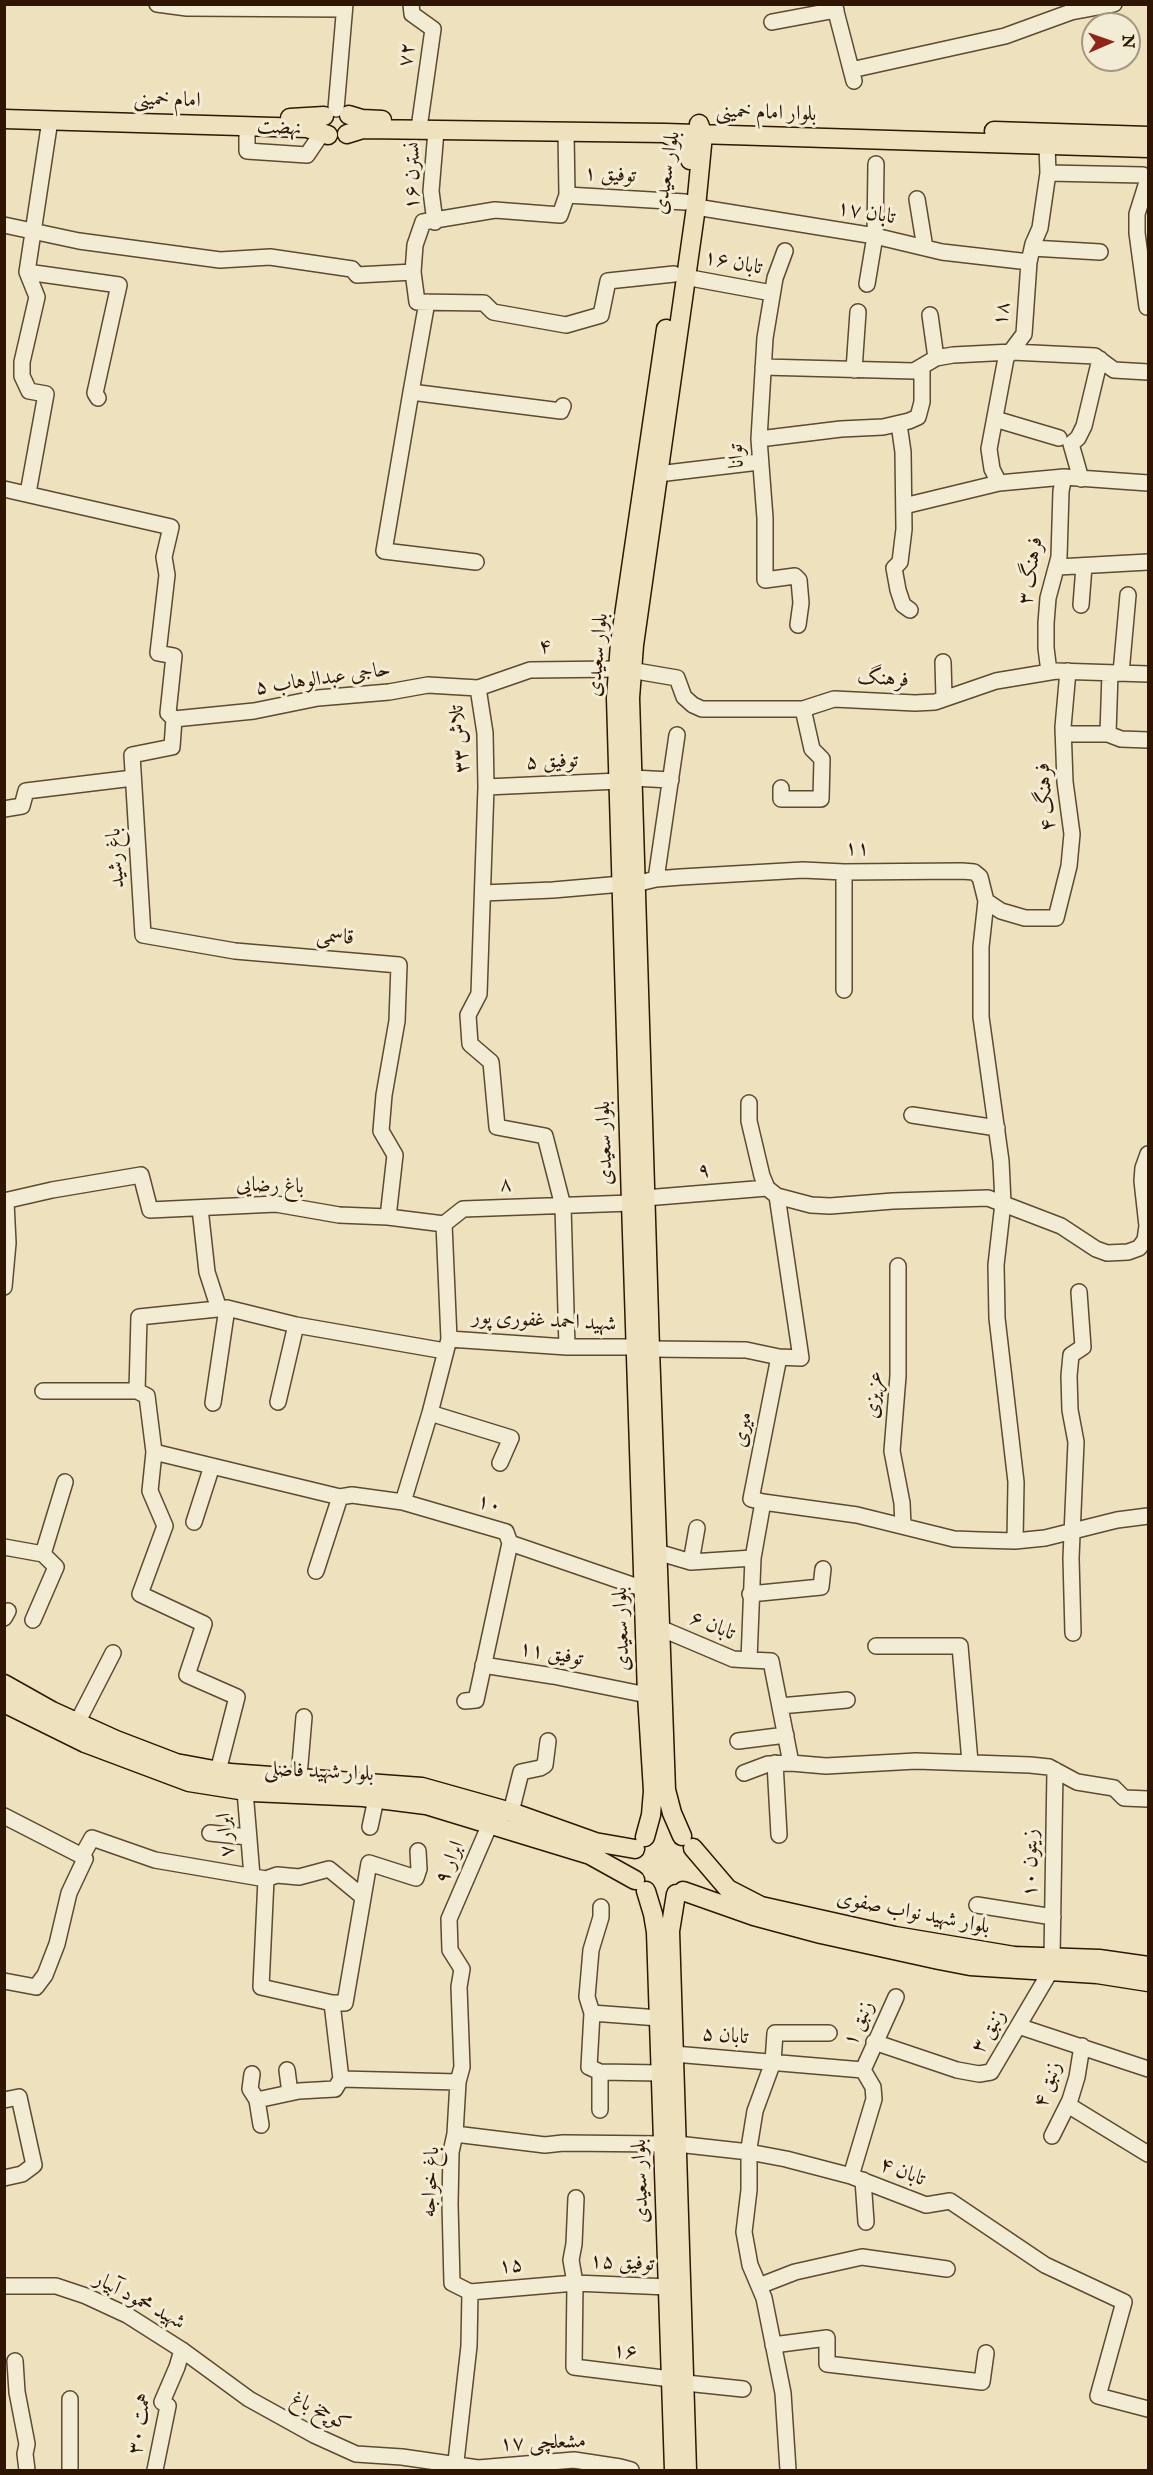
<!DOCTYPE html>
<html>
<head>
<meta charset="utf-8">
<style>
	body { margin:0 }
	#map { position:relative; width:1153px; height:2475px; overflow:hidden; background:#ede2bd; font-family:"IM FELL English",serif }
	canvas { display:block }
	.frame { position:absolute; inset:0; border:6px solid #2e1602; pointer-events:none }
	.north { position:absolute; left:1081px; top:12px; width:60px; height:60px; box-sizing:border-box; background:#f3ecd4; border:2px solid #a49680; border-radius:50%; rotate:88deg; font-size:16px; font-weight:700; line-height:24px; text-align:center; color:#2e1602 }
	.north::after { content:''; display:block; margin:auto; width:21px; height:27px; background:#8f2418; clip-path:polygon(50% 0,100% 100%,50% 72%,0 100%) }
</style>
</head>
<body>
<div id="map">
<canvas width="1153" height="2475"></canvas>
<div class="frame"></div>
<div class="north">N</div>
</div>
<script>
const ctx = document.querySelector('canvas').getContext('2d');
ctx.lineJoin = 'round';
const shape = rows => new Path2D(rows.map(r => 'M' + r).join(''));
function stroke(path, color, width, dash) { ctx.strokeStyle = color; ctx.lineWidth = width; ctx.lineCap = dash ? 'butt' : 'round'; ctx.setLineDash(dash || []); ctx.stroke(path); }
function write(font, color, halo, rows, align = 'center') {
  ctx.font = font + ' "IM FELL English",Amiri,serif'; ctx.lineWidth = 6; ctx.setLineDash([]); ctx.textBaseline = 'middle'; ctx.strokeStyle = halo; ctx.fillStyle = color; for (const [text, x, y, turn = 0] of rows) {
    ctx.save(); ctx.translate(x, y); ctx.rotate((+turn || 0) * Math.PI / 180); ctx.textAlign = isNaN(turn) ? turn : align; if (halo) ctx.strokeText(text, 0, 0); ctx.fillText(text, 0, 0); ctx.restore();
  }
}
const minor = shape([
	[157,4,187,8,344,9],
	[411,4,412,14,433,29,420,121],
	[834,4,854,81],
	[772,22,836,10],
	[851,70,1005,36,1071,12,1114,4],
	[336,109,345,4],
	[247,126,247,151,307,155,322,133],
	[566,132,567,195,560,215,495,210,423,222,415,245,413,272,417,302,484,303,493,312,566,325,601,315,608,281,674,274],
	[1048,173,1143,175,1148,179,1137,214,1137,233,1147,307,1148,307],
	[567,195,685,202],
	[917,199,925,248],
	[696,207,875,236,942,252,1029,262],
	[435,222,431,191,436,131],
	[4,225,79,241,220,260,270,257,352,269,357,275,413,272],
	[1032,248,1100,252],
	[785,251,775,278,765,338,759,439,765,518,765,580,795,576,799,580,801,603,798,625],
	[27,272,119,285,95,393,98,398],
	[685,277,772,293],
	[867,284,875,236,876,164],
	[427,302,411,392,561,411,563,406],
	[930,315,936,358],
	[763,367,914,371,936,358,953,355,1012,352,1095,356,1114,370,1148,372],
	[854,370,858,312],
	[411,392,384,551,476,562],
	[995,419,1059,438],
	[899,424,903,452,904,529,900,562,894,568,898,590,903,605,910,610],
	[759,439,841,429,883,427,909,421,918,417,922,402,922,367],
	[658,474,759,462],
	[1081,479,1071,444,1078,438,1084,426,1100,359],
	[999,483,992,469,989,449,1006,358,1024,334,1029,262,1033,244,1040,228,1048,173,1047,146],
	[4,489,171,527,164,557,167,575,158,653,174,656,168,713,174,719,172,747,132,755,143,935,235,951,399,965,397,1021,384,1095,381,1131,395,1155,388,1217],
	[28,493,46,394,29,391,22,376,22,362,37,297,27,272,50,120],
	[904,506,999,483,1064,477,1148,483],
	[1058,567,1148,562],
	[1081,605,1084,566],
	[943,662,944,698],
	[630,670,677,678,684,697,693,705,702,709,803,709,834,699,915,703,935,702,996,681,1056,671,1148,674],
	[1049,672,1046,648,1046,623,1048,598,1059,557,1061,491,1064,477],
	[1121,673,1128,595],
	[478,688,485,733,486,787,479,994,468,1015,470,1044,491,1062,497,1127,545,1136,563,1206,567,1347],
	[174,719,254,711,318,698,389,692,428,685,478,688,530,670,617,669],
	[1063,734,1108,734,1121,739,1148,740],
	[1108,734,1110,673],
	[632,778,671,780],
	[486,787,619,781],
	[781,788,781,799,821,799,822,759,812,749,803,709],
	[4,809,22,806,26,791,133,778],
	[656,879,677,735],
	[635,884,656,879,681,877,803,870,844,872,962,871,974,872,980,877,986,901,1001,911,1025,918,1056,918,1069,866,1072,834,1065,782,1063,727,1068,671],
	[483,893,553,890,622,884],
	[986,901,981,947,981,1017,1001,1161,1003,1203,996,1265,997,1318,1016,1482,1015,1541],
	[844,990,844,872],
	[749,1103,749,1121,762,1176,767,1188,777,1196,801,1358,779,1357,751,1499,763,1502,753,1558,749,1660,771,1661,791,1763],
	[912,1115,997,1128],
	[777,1196,811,1205,830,1206,893,1201,988,1198,1061,1226,1096,1249,1107,1253,1128,1252,1139,1248,1145,1240,1147,1226,1142,1181,1143,1168,1148,1154],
	[645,1198,767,1188],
	[4,1201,52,1190,141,1175,150,1210,276,1204,339,1215,388,1217,444,1224,463,1209,631,1203],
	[200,1208,207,1272,219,1309],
	[444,1224,449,1339,430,1413,511,1438,500,1463],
	[898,1266,898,1376,892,1451,902,1503,903,1526],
	[4,1287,8,1243,6,1202],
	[449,1339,567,1347,637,1347],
	[650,1349,746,1350,779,1357],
	[43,1391,137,1391],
	[278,1402,296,1325],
	[213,1403,227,1308],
	[430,1413,403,1502,506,1532,510,1543,644,1589],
	[154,1452,147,1396,137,1391,139,1317,227,1308,296,1325,445,1351],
	[763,1502,857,1515,954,1539,980,1540,1015,1541,1045,1538,1117,1520,1148,1516],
	[194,1522,212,1466],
	[4,1547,43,1554,56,1567,33,1620],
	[657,1552,691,1562,753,1558],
	[43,1554,65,1482],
	[691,1562,697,1528],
	[316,1571,340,1497],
	[750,1594,821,1587,823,1569],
	[4,1618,8,1611],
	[660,1628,733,1659,749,1660],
	[1073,1633,1071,1558,1076,1442,1070,1410,1069,1376,1071,1355,1083,1347,1079,1292],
	[876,1646,960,1646,970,1762],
	[483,1665,553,1676,647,1695],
	[465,1701,476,1700,510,1543],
	[780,1706,847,1700],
	[77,1723,113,1653],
	[738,1741,786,1735],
	[775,1763,779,1835],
	[218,1771,237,1697,187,1675,204,1624,140,1594,165,1526,150,1491,154,1452,340,1497,352,1495,403,1502],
	[744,1773,768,1764,791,1763,826,1766,916,1761,1030,1765,1049,1767,1077,1782,1114,1788,1124,1798,1148,1799],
	[299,1776,304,1717],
	[245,1791,252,1876],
	[511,1812,521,1772,540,1768,545,1765,548,1741],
	[4,1816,82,1856,92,1838,155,1860,266,1879,277,1875,299,1877,329,1869,363,1897],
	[490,1824,449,1919,450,1950,462,1969,459,1987,462,2067,458,2082,455,2134,451,2152,450,2204,452,2283,470,2292,575,2283,668,2287],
	[370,1827,376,1799],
	[210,1833,248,1837],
	[977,1905,1053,1917],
	[1052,1957,1055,1770],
	[4,1981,36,1987,45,1975,57,1944,69,1893,85,1859,82,1856],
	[332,2003,345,2003,369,1863,416,1878,419,1869,418,1851],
	[592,2013,659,2018],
	[1018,2026,1148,2069],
	[874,2042,957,2070,979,2074,991,2072,1050,1972],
	[674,2054,863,2070],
	[287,2070,290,2093],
	[863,2070,896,1997],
	[600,2072,660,2073],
	[252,2074,250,2089,257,2100],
	[341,2079,458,2082],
	[4,2100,19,2097,34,2165,22,2174,4,2178],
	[1068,2105,1148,2154],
	[600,2110,600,2072,589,2067,592,2013,587,1997,591,1950,601,1917,601,1907],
	[261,2125,257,2100,299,2091,335,2089,341,2079,332,2003,261,1987,266,1879],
	[455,2134,545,2145,563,2143,663,2144],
	[1052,2136,1070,2100,1077,2077,1082,2046],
	[677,2144,749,2152,786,2159,851,2176,926,2205,950,2201,1045,2265,1124,2302,1098,2396,1148,2409],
	[851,2176,874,2099,873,2087,863,2070],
	[863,2180,866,2222],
	[576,2198,574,2244,571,2260,575,2283,574,2367,671,2379],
	[4,2286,56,2286,86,2296,127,2315,182,2350,249,2399,314,2435,356,2454,402,2457,478,2468,574,2460,620,2467,631,2470],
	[759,2286,795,2272,862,2257,947,2269],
	[773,2345,827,2338,827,2364,982,2382,986,2353],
	[15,2361,17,2392,27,2444,25,2454,27,2470],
	[686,2383,743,2389],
	[70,2399,70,2470],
	[155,2470,168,2406,162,2402,177,2367,182,2350],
	[455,2470,469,2346,470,2292],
	[788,2470,783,2393,764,2298,750,2265,744,2232,749,2190,749,2148,755,2111,773,2062,775,2033,829,2033]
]);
const major = shape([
	[349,115,362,119,382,120],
	[290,118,324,116],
	[4,119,307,128,328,135],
	[994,131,1148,136],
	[665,133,677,139,686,148,690,160],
	[347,134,363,129,665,133,1148,148],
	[4,1684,52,1711,116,1740,176,1763,230,1773,422,1787,511,1812,595,1842,635,1849],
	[4,1703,85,1743,189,1782,252,1792,363,1797,426,1805,590,1855,635,1880],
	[682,1836,672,1813,666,1790,650,1349,630,698,634,645,696,207,703,135,699,124],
	[645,1837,651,1815,653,1791,647,1695,631,1203,616,698,620,643,666,329],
	[693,1848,728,1889,761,1906,895,1936,1014,1956,1099,1959,1148,1966],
	[646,1891,653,1914,656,1932,674,2470],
	[683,1891,754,1916,821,1934,939,1960,970,1966,1097,1974,1148,1982],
	[676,1894,670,1931,687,2470]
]);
const streetNames = [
	["۷۲",408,55,-83],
	["امام خمینی",167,101,2],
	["بلوار امام خمینی",766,114,2],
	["نهضت",279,129,3],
	["بلوار سعیدی",668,173,-81],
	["نسترن ۱۶",414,176,-89],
	["توفیق ۱",610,176,3],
	["تابان ۱۷",866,214,10],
	["تابان ۱۶",733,264,11],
	["۱۸",1003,314,-82],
	["توانا",738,456,-93],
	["فرهنگ ۳",1032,571,-81],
	["۴",545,648,-2],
	["بلوار سعیدی",599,655,-85],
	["حاجی عبدالوهاب ۵",323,680,-8],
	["فرهنگ",883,680,4],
	["تلاش ۳۳",461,739,-95],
	["توفیق ۵",552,763,-2],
	["فرهنگ ۴",1047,797,-95],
	["۱۱",857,850,1],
	["باغ رشید",117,858,-94],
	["قاسمی",335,938,5],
	["بلوار سعیدی",606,1143,-92],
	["۹",704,1172,-5],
	["۸",506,1186,-2],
	["باغ رضایی",270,1187,2],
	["شهید احمد غفوری پور",544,1322,3],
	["عزیزی",875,1395,-85],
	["میری",744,1430,-79],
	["۱۰",489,1505,16],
	["تابان ۶",712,1627,22],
	["بلوار سعیدی",623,1629,-92],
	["توفیق ۱۱",551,1655,10],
	["بلوار شهید فاضلی",319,1773,3],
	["ابرار ۷",227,1835,-95],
	["ابرار ۹",451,1863,-67],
	["زیتون ۱۰",1032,1863,-89],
	["بلوار شهید نواب صفوی",913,1914,11],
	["زنبق ۱",860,2024,-66],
	["زنبق ۳",990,2032,-59],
	["تابان ۵",725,2037,5],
	["زنبق ۴",1049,2085,-71],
	["تابان ۴",902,2173,21],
	["بلوار سعیدی",642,2181,-92],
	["باغ خواجه",432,2182,-87],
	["توفیق ۱۵",622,2264,3],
	["۱۵",511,2267,-5],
	["شهید محمود آبیار",139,2302,28],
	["۱۶",625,2353,7],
	["کوچخ باغ",320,2413,27],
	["همت ۳۰",141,2424,-81],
	["مشعلچی ۱۷",543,2444,-2]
];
stroke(minor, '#5e4931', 18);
stroke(major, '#2e1602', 21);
stroke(minor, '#f3ecd4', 15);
stroke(major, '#ede2bd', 18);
write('21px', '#2e1602', '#f3ecd4', streetNames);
</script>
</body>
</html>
